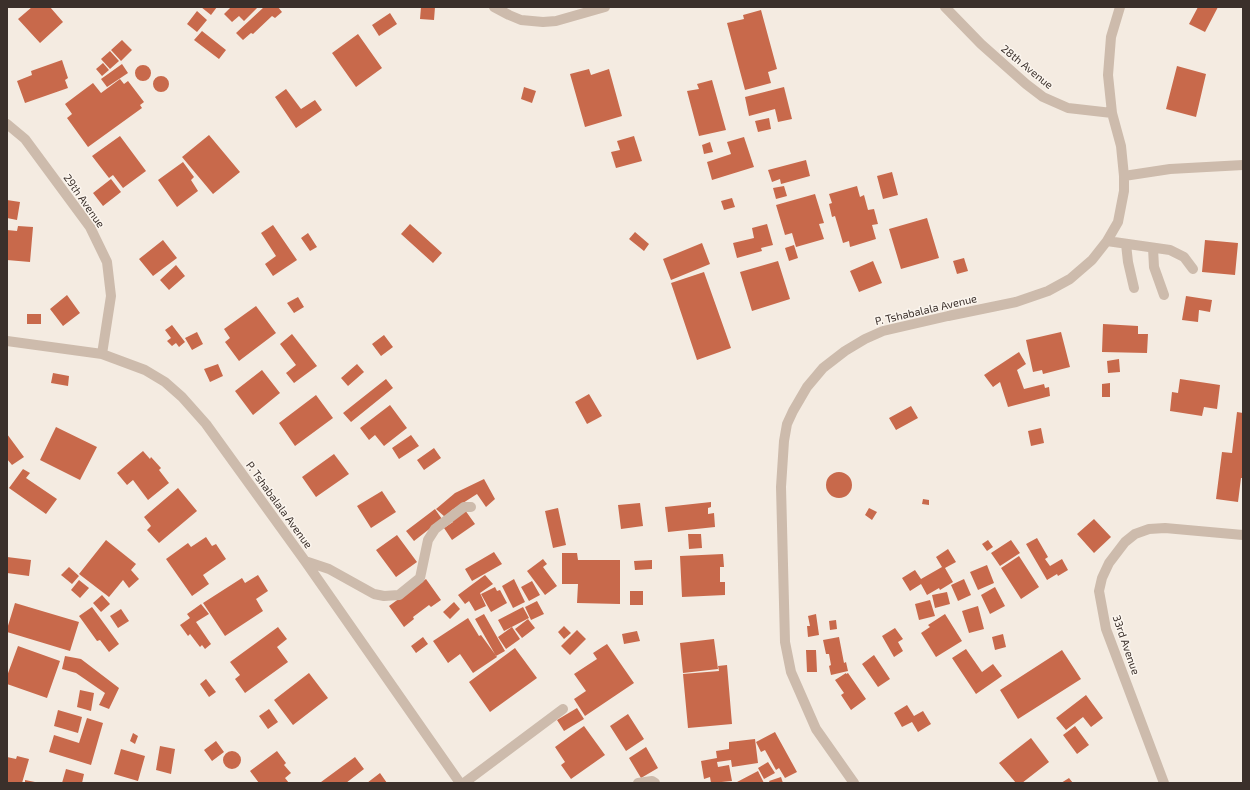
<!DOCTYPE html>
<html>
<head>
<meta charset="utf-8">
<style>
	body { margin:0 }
	#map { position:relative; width:1250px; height:790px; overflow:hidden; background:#f4ebe1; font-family:"Exo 2",sans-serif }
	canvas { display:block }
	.frame { position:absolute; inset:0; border:8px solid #3b302b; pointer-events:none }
</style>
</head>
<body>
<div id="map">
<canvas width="1250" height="790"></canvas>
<div class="frame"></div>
</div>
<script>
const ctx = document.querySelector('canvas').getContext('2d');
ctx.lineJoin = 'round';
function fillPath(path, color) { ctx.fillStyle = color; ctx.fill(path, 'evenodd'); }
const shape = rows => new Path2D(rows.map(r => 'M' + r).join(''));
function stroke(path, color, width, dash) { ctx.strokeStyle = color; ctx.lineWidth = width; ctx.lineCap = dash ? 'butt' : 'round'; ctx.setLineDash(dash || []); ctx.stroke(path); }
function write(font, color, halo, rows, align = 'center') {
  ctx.font = font + ' "Exo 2",sans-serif'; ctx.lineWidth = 3; ctx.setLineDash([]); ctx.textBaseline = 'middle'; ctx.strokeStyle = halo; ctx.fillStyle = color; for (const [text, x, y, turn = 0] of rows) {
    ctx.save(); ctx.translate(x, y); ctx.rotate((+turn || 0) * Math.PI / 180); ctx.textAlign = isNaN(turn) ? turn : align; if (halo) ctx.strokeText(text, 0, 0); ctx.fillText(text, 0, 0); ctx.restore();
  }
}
const building = shape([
	[32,7,50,7,63,22,40,43,18,19],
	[201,7,217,7,211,15],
	[231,7,258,7,244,21,239,16,232,22,224,14],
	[264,7,278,7,282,12,275,18,272,16,253,34,251,33,243,40,236,33],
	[421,7,435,7,434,20,420,19],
	[1198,7,1218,7,1205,32,1189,24],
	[761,10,777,69,768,72,771,83,745,90,727,23,744,19,743,15],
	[197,11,207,20,197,32,187,24],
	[390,13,397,24,379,36,372,25],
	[202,31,226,50,219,59,194,40],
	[358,34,382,68,356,87,332,53],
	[122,40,132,50,121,61,111,50],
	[110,51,119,61,110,69,101,59],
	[62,60,68,78,65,80,68,88,25,103,17,81,32,75,31,71],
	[103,63,109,70,102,76,96,69],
	[122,64,128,73,107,87,101,79],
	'135 73a8 8 0 1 1 16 0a8 8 0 1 1-16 0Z',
	[1177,66,1206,74,1196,117,1166,109],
	[589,69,591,75,609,69,622,116,585,127,570,74],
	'153 84a8 8 0 1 1 16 0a8 8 0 1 1-16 0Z',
	[120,79,124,84,128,81,144,102,140,105,142,108,88,147,67,118,72,114,65,104,93,83,101,93],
	[712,80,726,130,699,136,687,91,699,89,697,84],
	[524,87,536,91,532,103,521,99],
	[784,87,792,119,778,122,775,109,749,116,745,97],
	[286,89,301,109,315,100,322,110,296,128,275,97],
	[769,118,771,129,758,132,755,121],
	[209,135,240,172,213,194,182,157],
	[120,136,146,171,123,188,113,175,109,178,92,156],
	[634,136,642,161,616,168,611,152,620,150,617,141],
	[744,137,754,167,712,180,707,162,731,154,727,142],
	[710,142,713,152,704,154,702,145],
	[806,160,810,176,781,184,780,179,772,182,768,170],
	[183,162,194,177,191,180,198,191,177,207,158,180],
	[892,172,898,195,883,199,877,176],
	[111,179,121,192,103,206,93,193],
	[784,186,787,196,776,199,773,188],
	[857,186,860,197,864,195,868,210,874,209,878,224,872,225,876,239,850,247,849,241,843,243,835,216,832,217,829,204,832,203,829,194],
	[815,194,824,223,819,224,824,239,796,247,792,233,785,235,776,205],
	[732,198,735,207,724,210,721,201],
	[7,200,20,202,17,220,7,218],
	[927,218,939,258,901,269,889,229],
	[410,224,442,253,433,263,401,234],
	[767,224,773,245,761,248,762,251,737,258,733,243,754,238,752,228],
	[273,225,297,260,273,276,265,264,276,256,261,233],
	[18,226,33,227,30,262,7,260,7,230,17,231],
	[635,232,649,244,644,251,629,239],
	[308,233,317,247,310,251,301,238],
	[163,240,177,258,153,276,139,259],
	[1205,240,1238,243,1235,275,1202,272],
	[702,243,710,264,671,280,663,259],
	[794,245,798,258,789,261,785,248],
	[964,258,968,271,957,274,953,261],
	[778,261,790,299,752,311,740,272],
	[873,261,882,283,859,292,850,271],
	[176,265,185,276,169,290,160,280],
	[704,272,731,348,697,360,671,283],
	[67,295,80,313,63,326,50,309],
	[1186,296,1212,300,1210,312,1199,310,1198,322,1182,320],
	[298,297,304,307,294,313,287,303],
	[256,306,276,333,239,361,225,342,230,338,224,329],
	[27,314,41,314,41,324,27,324],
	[1103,324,1138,326,1138,334,1148,334,1147,353,1102,352],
	[172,325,185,342,179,347,176,343,172,346,167,341,171,338,165,330],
	[197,332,203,344,192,350,185,338],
	[1061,332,1070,367,1043,374,1042,370,1033,372,1026,340],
	[292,334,317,366,294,383,286,373,296,365,280,344],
	[384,335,393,347,381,356,372,344],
	[1019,352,1026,364,1017,370,1024,389,1044,384,1045,388,1049,387,1050,396,1008,407,1000,382,993,387,984,375],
	[1119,359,1120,372,1108,373,1107,361],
	[218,364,223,376,210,382,204,369],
	[357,364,364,372,348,386,341,378],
	[262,370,280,393,253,415,235,391],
	[53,373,69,376,68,386,51,383],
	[386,379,393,388,351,422,343,413],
	[1180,379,1220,385,1217,409,1204,407,1202,416,1170,411,1172,392,1178,393],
	[1110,383,1110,397,1102,397,1102,384],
	[589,394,602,416,587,424,575,402],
	[316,395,333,418,295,446,279,423],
	[390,405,407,428,384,446,375,435,369,440,360,428],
	[911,406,918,418,896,430,889,418],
	[1237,412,1243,413,1243,478,1241,478,1238,502,1216,499,1222,452,1232,453],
	[56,427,97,447,80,480,40,460],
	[1041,428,1044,443,1031,446,1028,431],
	[7,434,24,457,12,465,7,459],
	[411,435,419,446,399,459,392,448],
	[434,448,441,458,424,470,417,460],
	[143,451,150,459,151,457,161,468,159,470,169,483,148,500,133,480,127,485,117,473],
	[334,454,349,474,316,497,302,477],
	[23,469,30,473,26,478,57,499,46,514,9,488],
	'826 485a13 13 0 1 1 26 0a13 13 0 1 1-26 0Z',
	[484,479,495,499,486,507,477,494,452,510,445,517,436,509,455,493],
	[178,488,197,511,159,543,147,530,151,526,144,517],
	[382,491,396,512,371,528,357,506],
	[923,499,929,500,929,505,922,504],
	[711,502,711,507,708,508,708,514,714,513,715,527,668,532,665,507],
	[640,503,643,526,621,529,618,505],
	[558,508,566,545,553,548,545,511],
	[869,508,877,512,872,520,865,515],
	[435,509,442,519,414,541,406,531],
	[465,510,475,524,452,540,444,528,453,522,451,519],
	[1094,519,1111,537,1094,553,1077,534],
	[688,534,701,534,702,548,689,549],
	[397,535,417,562,396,577,376,550],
	[206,537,212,546,216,544,226,559,203,575,209,584,192,596,166,559,188,543,191,547],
	[1037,538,1048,557,1045,559,1050,566,1062,559,1068,570,1058,576,1057,574,1047,580,1026,544],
	[106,540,136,564,131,570,139,579,129,588,123,580,109,597,79,574],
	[988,540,993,547,987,551,982,544],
	[1011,540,1020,553,1000,566,991,553],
	[948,549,956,562,945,568,953,582,940,590,939,588,927,595,921,584,910,591,902,578,915,570,921,579,942,567,936,557],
	[494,552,502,564,472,581,465,569],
	[562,553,577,553,578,560,620,560,620,604,577,603,578,584,562,584],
	[723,554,724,567,720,567,720,582,725,582,725,595,682,597,680,556],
	[1019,556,1039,587,1021,599,1001,568],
	[7,557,31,560,29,576,7,573],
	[543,559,547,564,543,567,557,586,545,595,527,571],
	[652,560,652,569,635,570,634,561],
	[987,565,994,583,978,590,970,572],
	[69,567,79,576,72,584,61,575],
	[258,575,268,591,256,599,263,611,225,636,203,603,242,578,245,583],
	[485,575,493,584,480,593,486,606,475,611,469,601,465,604,458,595],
	[426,579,441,600,431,607,429,605,413,617,414,619,404,627,389,606],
	[514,579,525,602,513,608,502,586],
	[964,579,971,595,958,601,951,585],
	[79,580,89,588,80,598,71,590],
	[532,581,540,595,529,601,521,587],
	[495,587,497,591,500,590,507,603,491,612,481,594],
	[995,587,1005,606,990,614,981,595],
	[630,591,643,591,643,605,630,605],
	[947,592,950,604,935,608,932,595],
	[102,595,110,604,101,612,93,603],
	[930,600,935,616,919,620,915,604],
	[537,601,544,614,531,620,525,607],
	[454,602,460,609,450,619,443,612],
	[15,603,79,622,70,651,7,632,7,629],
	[201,604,209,614,196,622,211,644,205,649,202,645,200,647,190,634,188,636,180,625,190,618,187,614],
	[978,606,984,629,969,633,962,611],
	[92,607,119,644,109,652,100,640,97,641,79,616],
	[523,607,529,618,504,631,498,620],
	[121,609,129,621,118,628,110,616],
	[484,614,505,651,496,656,475,619],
	[816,614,819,635,808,637,807,626,810,626,808,616],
	[945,614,962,641,936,657,921,633,930,627,928,625],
	[468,618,479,636,481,635,497,657,473,673,460,654,448,663,433,641],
	[528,619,535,628,522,638,515,629],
	[836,620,837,629,830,630,829,621],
	[564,626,571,633,564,639,558,632],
	[278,627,287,639,277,647,288,662,245,693,235,679,240,675,230,662],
	[512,627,520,639,506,649,498,637],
	[895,628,903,639,898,642,903,651,894,657,882,636],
	[577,630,586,639,570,655,561,646],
	[637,631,640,641,624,644,622,634],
	[1003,634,1006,647,995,650,992,637],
	[423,637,428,644,416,653,411,646],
	[839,637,844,663,846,662,848,671,831,675,829,666,831,665,829,654,826,654,823,640],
	[714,639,718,669,683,673,680,643],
	[607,644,634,683,585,716,574,699,586,691,574,674,597,659,593,653],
	[18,646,60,661,47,698,7,684,7,676],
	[515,648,537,678,490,712,469,682],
	[966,649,982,672,993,664,1002,676,976,694,952,658],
	[806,650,816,650,817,672,807,672],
	[1062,650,1081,679,1018,719,1000,690],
	[874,655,890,679,878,687,862,664],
	[65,656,81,659,119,688,109,709,99,705,105,693,76,673,62,669],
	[727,665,732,724,688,728,683,674,719,671,718,666],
	[309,673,328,698,293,725,274,700],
	[846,673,846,674,848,673,866,699,851,710,841,695,844,693,835,680],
	[206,679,216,692,209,697,200,684],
	[80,690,94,693,91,711,77,707],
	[1086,695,1103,718,1091,727,1083,717,1066,730,1056,718],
	[907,705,914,716,923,711,931,724,918,732,912,722,902,727,894,713],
	[577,708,584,719,564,731,557,720],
	[269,709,278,722,268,729,259,716],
	[58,710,82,717,78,733,54,726],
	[628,714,644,739,626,751,610,726],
	[87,718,103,723,91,765,49,752,54,735,79,743],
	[584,726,605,755,571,779,561,765,565,762,555,747],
	[1075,726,1089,745,1077,754,1063,735],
	[775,732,797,772,785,778,779,768,776,770,765,750,761,752,756,742],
	[133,733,138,736,135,744,130,741],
	[1031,738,1049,762,1022,783,1016,783,999,763],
	[755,739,758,763,732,767,731,760,717,762,718,767,729,765,732,781,711,783,710,777,704,779,701,761,717,758,716,751,729,749,729,742],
	[216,741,224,752,212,761,204,750],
	[160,746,175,749,171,774,156,770],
	[646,747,658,768,641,778,629,758],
	[121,749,145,756,138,781,114,774],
	[277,751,286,763,284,765,291,773,285,778,289,783,259,783,250,771],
	'223 760a9 9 0 1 1 18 0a9 9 0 1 1-18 0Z',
	[17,756,29,759,22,783,7,783,7,757,16,759],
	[355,757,364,769,346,783,322,783,321,782],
	[768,762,775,773,764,779,758,768],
	[66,769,84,774,82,783,62,783],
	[758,771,764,783,738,783,737,782],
	[380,773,387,783,367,783],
	[781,777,783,783,770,783,769,781],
	[1069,778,1073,783,1061,783],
	[25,780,35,782,35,783,25,783]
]);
const minor = shape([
	[494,7,509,15,521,20,543,22,556,21,605,7],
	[945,7,981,44,1026,84,1043,97,1068,108,1112,113],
	[7,124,25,139,90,227,107,262,111,296,102,354],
	[1124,176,1170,169,1243,165],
	[1107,241,1170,250,1184,257,1193,269],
	[1126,244,1128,262,1134,288],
	[1153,248,1154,267,1164,295],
	[7,341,102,354,145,370,165,382,182,397,206,424,305,561,460,783],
	[305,561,329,569,374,594,384,596,399,595,420,578,428,540,435,529,464,507,471,507],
	[464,783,563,709],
	[638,783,652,781,655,783],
	[854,783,816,729,791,672,785,642,781,487,784,441,787,424,793,411,807,387,823,368,845,351,865,339,883,331,948,316,1016,302,1048,291,1070,279,1092,260,1107,241,1118,222,1124,191,1124,176,1121,146,1112,113,1108,75,1111,37,1120,7],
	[1164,783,1106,629,1099,591,1102,578,1109,563,1125,542,1135,534,1149,529,1165,528,1243,535]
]);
const streetNames = [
	["28th Avenue",1027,67,39],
	["29th Avenue",84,201,55],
	["P. Tshabalala Avenue",926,310,-13],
	["P. Tshabalala Avenue",279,505,54],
	["33rd Avenue",1126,645,71]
];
fillPath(building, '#c8694b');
stroke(minor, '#cdbbac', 10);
write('11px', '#3b302b', '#fbf5ee', streetNames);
</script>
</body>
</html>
